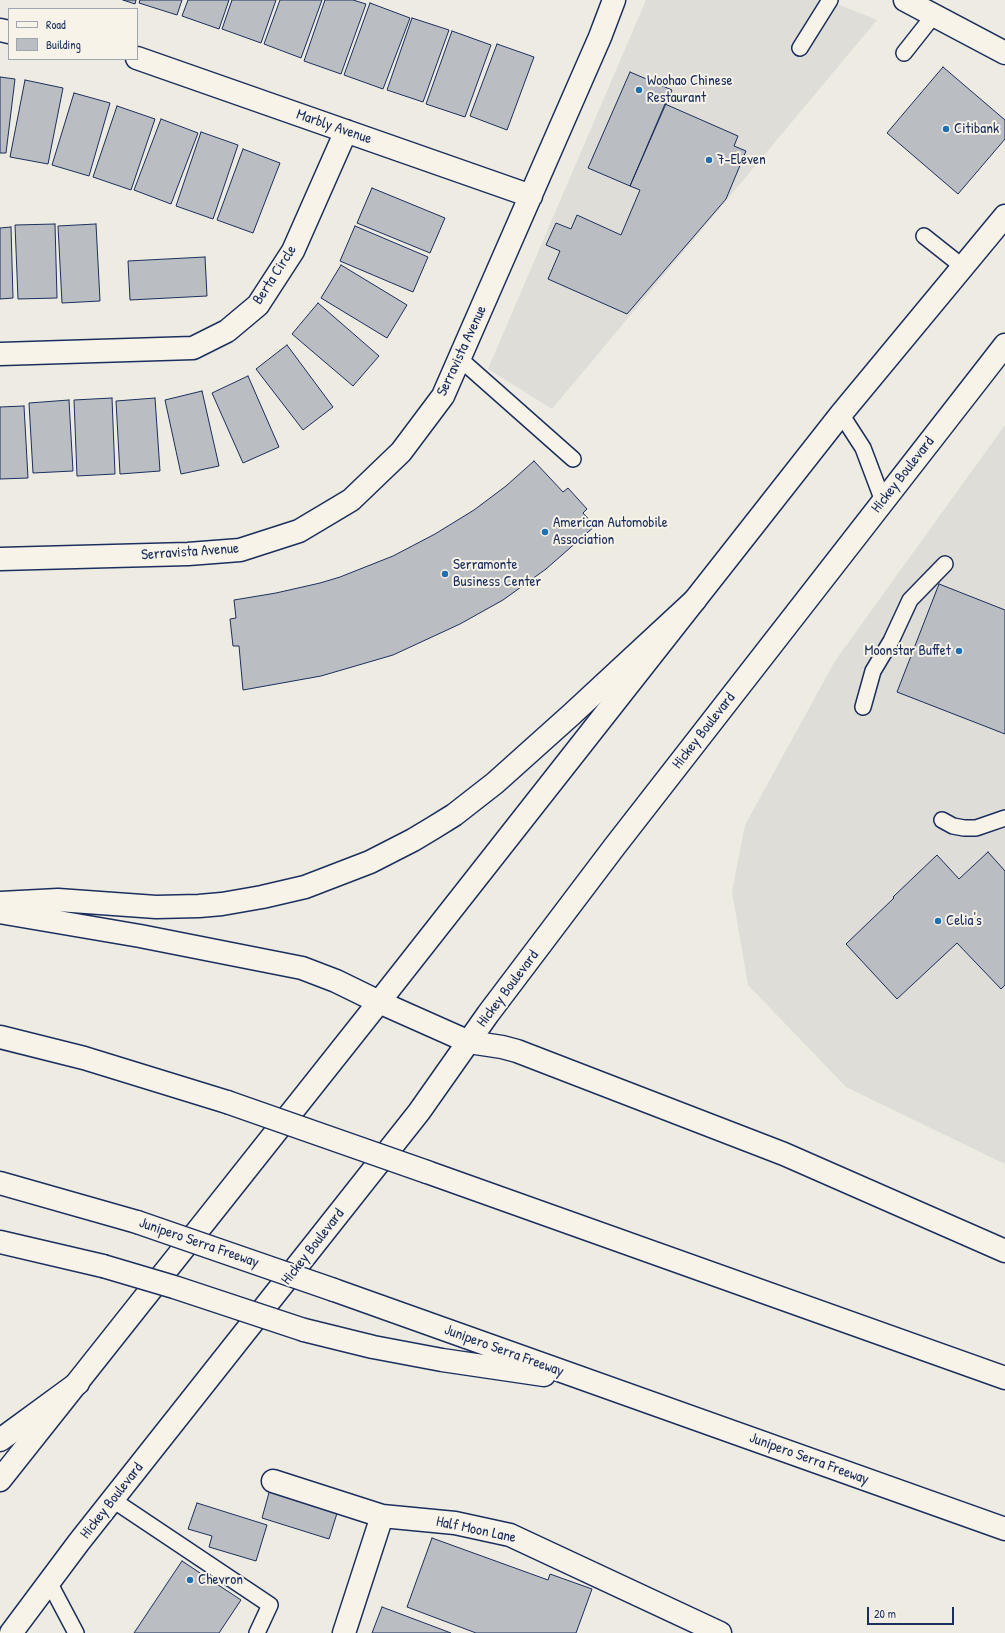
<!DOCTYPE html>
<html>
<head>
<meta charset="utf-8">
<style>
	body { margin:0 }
	#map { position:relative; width:1005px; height:1633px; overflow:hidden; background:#eeebe2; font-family:"Patrick Hand",sans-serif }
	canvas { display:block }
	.legend { position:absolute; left:8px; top:8px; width:130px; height:52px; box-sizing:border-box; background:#f7f3e8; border:1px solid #9fa5b1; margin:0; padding:5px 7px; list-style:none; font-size:12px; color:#1b2f5e }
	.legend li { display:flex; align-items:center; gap:8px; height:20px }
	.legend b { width:20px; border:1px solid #9fa5b1 }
	.scale { position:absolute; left:867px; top:1607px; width:87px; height:18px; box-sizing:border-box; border:2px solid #1b2f5e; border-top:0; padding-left:5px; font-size:12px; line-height:14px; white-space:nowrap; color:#1b2f5e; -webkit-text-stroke:3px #f7f3e8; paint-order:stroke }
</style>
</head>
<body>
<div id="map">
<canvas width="1005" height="1633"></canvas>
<ul class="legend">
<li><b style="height:5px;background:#f7f3e8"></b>Road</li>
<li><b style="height:11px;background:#babdc2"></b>Building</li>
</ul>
<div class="scale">20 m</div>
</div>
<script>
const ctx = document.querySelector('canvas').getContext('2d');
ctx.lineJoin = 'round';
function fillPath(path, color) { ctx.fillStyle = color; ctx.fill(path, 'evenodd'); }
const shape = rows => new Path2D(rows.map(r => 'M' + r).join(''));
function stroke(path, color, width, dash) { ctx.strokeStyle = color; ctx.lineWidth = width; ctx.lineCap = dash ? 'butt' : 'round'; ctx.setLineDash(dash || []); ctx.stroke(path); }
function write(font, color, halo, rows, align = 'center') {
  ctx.font = font + ' "Patrick Hand",sans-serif'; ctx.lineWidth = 4; ctx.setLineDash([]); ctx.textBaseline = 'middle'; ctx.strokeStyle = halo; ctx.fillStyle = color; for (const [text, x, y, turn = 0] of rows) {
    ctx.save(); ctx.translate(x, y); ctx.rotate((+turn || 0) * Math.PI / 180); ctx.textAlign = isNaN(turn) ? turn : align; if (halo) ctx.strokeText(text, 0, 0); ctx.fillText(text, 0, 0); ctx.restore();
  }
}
const built = shape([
	[646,0,827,0,877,20,552,409,488,369],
	[1005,425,1005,1164,846,1087,748,985,732,892,745,825,835,661]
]);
const building = shape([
	[123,0,136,0,135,4,123,0],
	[140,0,182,0,177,15,139,3,140,0],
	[188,0,229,0,219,29,182,16,188,0],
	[232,0,276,0,261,43,222,29,232,0],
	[280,0,322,0,301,58,264,44,280,0],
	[325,0,353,0,366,4,341,74,304,61,325,0],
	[370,3,410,18,383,89,344,75,370,3],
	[412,18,449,30,423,102,387,90,412,18],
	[452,31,491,45,465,117,426,104,452,31],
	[497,44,534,57,507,130,470,116,497,44],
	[943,67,1005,120,1005,139,958,194,887,133,943,67],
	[630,72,672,90,630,186,588,168,630,72],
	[0,77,15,79,6,153,0,153,0,77],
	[25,80,63,88,48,164,10,157,25,80],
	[74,93,110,103,89,176,52,165,74,93],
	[665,104,738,136,734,146,746,151,726,199,627,314,548,279,560,251,546,245,556,223,571,229,577,215,621,235,640,190,630,186,665,104],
	[117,106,155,119,131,190,93,177,117,106],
	[161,119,198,133,171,204,134,190,161,119],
	[201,132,238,145,213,219,176,206,201,132],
	[243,149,280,163,253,233,217,220,243,149],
	[372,188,445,218,430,253,357,223,372,188],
	[55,224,57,298,18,299,15,225,55,224],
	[96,224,100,301,62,303,58,226,96,224],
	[355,226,428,257,413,292,340,261,355,226],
	[11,227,13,298,0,299,0,228,11,227],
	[205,257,207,296,130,300,128,261,205,257],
	[341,265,407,305,387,338,321,298,341,265],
	[318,303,379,356,353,386,292,334,318,303],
	[287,345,333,407,303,430,256,369,287,345],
	[248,376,279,447,243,463,212,393,248,376],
	[202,391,219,466,181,474,165,400,202,391],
	[112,398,115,474,77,476,74,400,112,398],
	[155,398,160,471,120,474,116,401,155,398],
	[69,400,73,471,33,473,29,403,69,400],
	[24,406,28,478,0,479,0,407,24,406],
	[534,461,563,492,568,488,587,509,583,513,595,526,546,569,503,600,460,624,393,655,321,676,243,690,239,646,233,646,230,619,236,618,234,600,276,593,320,583,340,577,393,556,435,534,474,510,506,486,534,461],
	[939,584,1005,610,1005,734,897,692,939,584],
	[988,852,1005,871,1005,985,1001,989,957,943,897,999,846,944,894,898,893,897,937,855,959,879,988,852],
	[270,1489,338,1510,329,1539,262,1518,270,1489],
	[197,1503,267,1525,256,1561,209,1547,212,1536,188,1529,197,1503],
	[432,1538,548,1580,550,1574,592,1589,576,1633,476,1633,407,1607,432,1538],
	[182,1561,241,1600,219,1633,134,1633,182,1561],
	[382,1607,451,1633,372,1633,382,1607]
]);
const service = shape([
	[800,48,830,0],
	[904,53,934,15],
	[924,236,963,267],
	[460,359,573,459],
	[841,414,863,448,883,501],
	[863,707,873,671,891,641,910,600,945,564],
	[942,820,953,826,964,828,976,828,1005,818],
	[113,1500,270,1605,257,1633],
	[49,1582,76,1633]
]);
const minor = shape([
	[0,30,9,32],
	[137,58,531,196],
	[0,354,193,348,227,331,258,305,293,251,346,131],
	[0,559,188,554,240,550,299,531,351,500,401,452,443,396,600,37,614,0],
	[273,1481,382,1516],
	[344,1633,382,1516,455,1523,510,1535,720,1633]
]);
const secondary = shape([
	[905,0,1005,53],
	[0,1480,379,1002,841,414,1005,216],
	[11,1633,79,1542,419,1112,488,1014,615,846,1005,345]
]);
const motorway = shape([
	[0,903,58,900,156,907,199,906,222,904,262,897,305,887,370,862,413,840,433,828,454,815,495,783,572,714,695,600],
	[0,912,140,936,302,968,336,981,379,1002,469,1042,502,1047,517,1051,784,1154,1005,1251],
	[0,1037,84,1058,227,1102],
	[427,1172,1005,1378],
	[0,1183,137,1222],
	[0,1242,103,1266],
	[334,1290,1005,1529],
	[304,1330,373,1347,442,1360,544,1375],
	[0,1440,78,1383]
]);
const motorwayBridge = shape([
	[227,1102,427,1172],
	[137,1222,334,1290],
	[103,1266,174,1287,304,1330]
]);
const markers = [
	[639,90,4,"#1f6fb2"],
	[946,129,4,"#1f6fb2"],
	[709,160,4,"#1f6fb2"],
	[545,532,4,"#1f6fb2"],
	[445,574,4,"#1f6fb2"],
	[959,651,4,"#1f6fb2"],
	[938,921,4,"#1f6fb2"],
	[190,1580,4,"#1f6fb2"]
];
const poiNames = [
	["Woohao Chinese",647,81],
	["Restaurant",647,98],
	["Citibank",954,129],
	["7-Eleven",717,160],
	["American Automobile",553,523],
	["Association",553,540],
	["Serramonte",453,565],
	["Business Center",453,582],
	["Moonstar Buffet",951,651,"right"],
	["Celia's",946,921],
	["Chevron",198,1580]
];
const streetNames = [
	["Marbly Avenue",334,127,19],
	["Berta Circle",275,275,-57],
	["Serravista Avenue",462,351,-65],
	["Hickey Boulevard",903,475,-52],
	["Serravista Avenue",190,552,-4],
	["Hickey Boulevard",704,731,-52],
	["Hickey Boulevard",508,989,-53],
	["Junipero Serra Freeway",199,1243,19],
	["Hickey Boulevard",313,1247,-52],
	["Junipero Serra Freeway",504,1351,20],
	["Junipero Serra Freeway",809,1459,20],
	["Hickey Boulevard",112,1501,-52],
	["Half Moon Lane",476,1530,12]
];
fillPath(built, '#deddd8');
fillPath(building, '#babdc2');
stroke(building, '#1b2f5e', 1);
stroke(service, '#1b2f5e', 18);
stroke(minor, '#1b2f5e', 25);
stroke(secondary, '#1b2f5e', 25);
stroke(motorway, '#1b2f5e', 25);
stroke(service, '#f7f3e8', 15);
stroke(minor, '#f7f3e8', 22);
stroke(secondary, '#f7f3e8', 22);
stroke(motorway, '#f7f3e8', 22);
stroke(motorwayBridge, '#1b2f5e', 25, []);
stroke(motorwayBridge, '#f7f3e8', 22);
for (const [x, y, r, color] of markers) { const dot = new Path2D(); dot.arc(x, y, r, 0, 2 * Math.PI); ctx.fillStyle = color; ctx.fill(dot); stroke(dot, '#f7f3e8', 1.5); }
write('15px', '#1b2f5e', '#f7f3e8', poiNames, 'left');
write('15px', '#1b2f5e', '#f7f3e8', streetNames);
</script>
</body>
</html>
